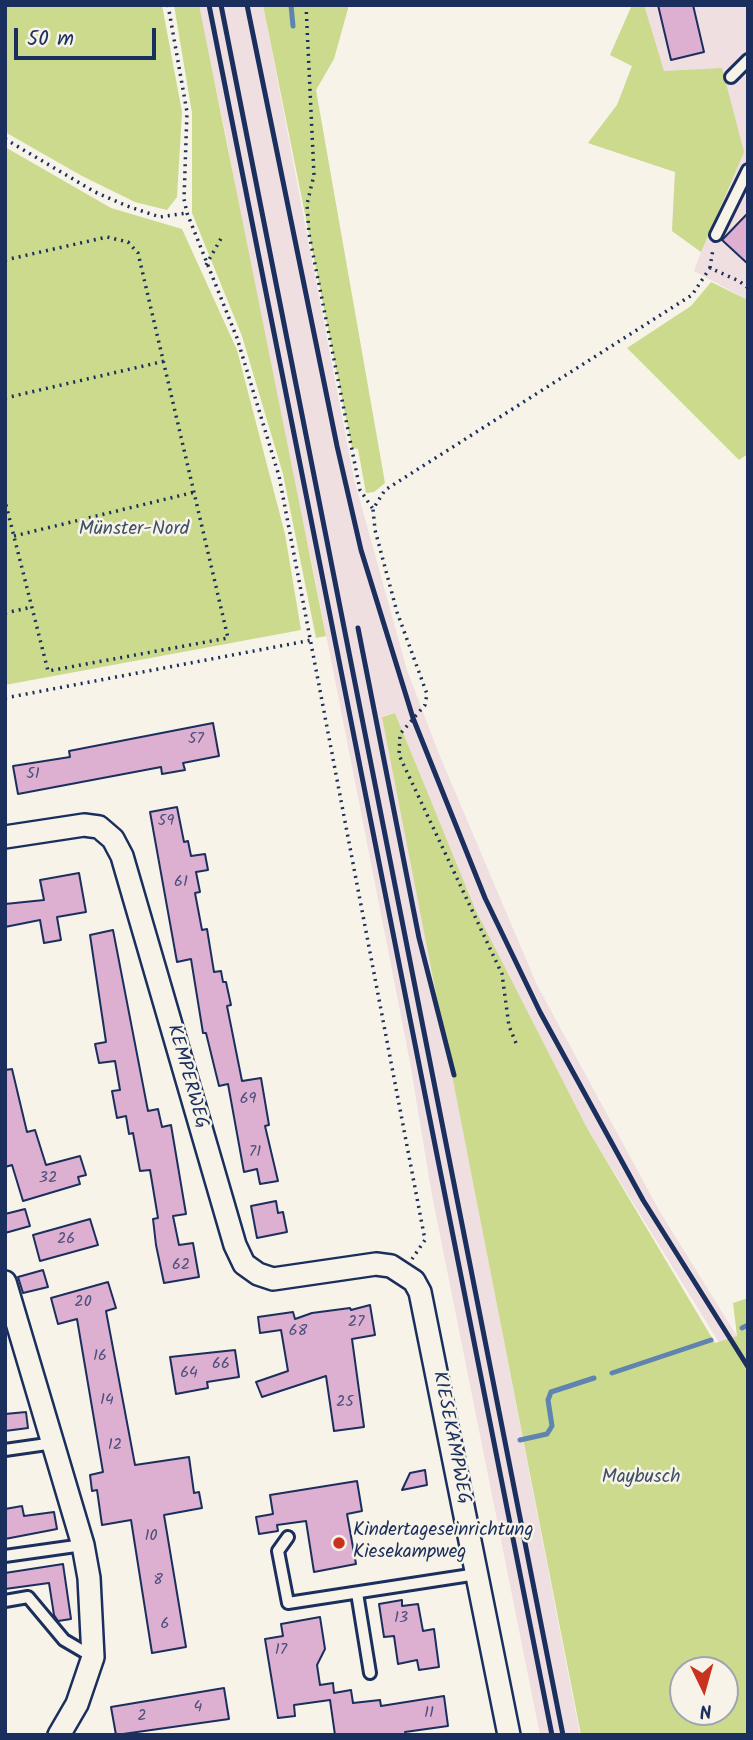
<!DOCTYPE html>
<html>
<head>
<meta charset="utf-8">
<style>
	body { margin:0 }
	#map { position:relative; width:753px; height:1740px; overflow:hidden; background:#f7f3e8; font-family:Kalam,sans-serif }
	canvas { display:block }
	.frame { position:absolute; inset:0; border:7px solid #1b2f5e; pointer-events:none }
	.north { position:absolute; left:669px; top:1656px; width:70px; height:70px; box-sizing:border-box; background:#f7f3e8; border:2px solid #9fa5b1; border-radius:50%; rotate:175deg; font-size:19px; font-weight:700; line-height:28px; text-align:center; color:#1b2f5e }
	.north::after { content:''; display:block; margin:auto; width:24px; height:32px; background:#c8321e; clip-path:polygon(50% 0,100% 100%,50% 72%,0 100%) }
	.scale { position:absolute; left:14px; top:28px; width:142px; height:32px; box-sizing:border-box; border:4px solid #1b2f5e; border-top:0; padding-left:9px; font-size:21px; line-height:24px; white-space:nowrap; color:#1b2f5e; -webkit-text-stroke:5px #f7f3e8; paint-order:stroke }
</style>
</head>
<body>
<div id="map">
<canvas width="753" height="1740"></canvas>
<div class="frame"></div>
<div class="north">N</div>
<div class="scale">50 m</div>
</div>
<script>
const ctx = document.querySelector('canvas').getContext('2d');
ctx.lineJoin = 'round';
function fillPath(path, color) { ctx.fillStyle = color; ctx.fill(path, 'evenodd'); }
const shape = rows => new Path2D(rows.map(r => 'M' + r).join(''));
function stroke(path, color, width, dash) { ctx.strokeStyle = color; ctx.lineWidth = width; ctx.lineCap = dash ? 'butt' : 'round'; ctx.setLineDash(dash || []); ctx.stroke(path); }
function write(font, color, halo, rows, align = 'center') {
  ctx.font = font + ' Kalam,sans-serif'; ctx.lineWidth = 5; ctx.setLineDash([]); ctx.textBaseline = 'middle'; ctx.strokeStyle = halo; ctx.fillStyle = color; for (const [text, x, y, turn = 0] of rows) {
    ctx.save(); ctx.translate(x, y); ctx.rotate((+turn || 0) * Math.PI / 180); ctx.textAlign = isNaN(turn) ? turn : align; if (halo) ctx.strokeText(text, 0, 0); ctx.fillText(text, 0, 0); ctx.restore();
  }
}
const built = shape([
	[198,5,263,5,354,479,407,670,439,754,537,985,660,1212,737,1336,734,1367,587,1128,474,909,395,713,383,716,580,1735,540,1735,431,1190,410,1062,313,568,270,385,227,140],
	[632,5,748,5,748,300,694,271,701,252,672,231,675,172,588,143,617,105,632,66,610,55]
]);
const green = shape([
	[5,5,162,5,182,112,177,197,167,210,135,202,82,176,5,132],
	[174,5,199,5,326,636,316,638,283,474,242,336,192,213,192,113],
	[263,5,349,5,334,59,316,90,385,483,374,492,366,493,358,449,352,448],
	[632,5,644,5,664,71,722,68,744,152,701,252,672,231,675,172,588,143,617,105,632,66,610,55],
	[5,147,111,208,182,229,237,350,285,534,301,630,5,685],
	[711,282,748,300,748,454,739,460,627,348,691,306],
	[395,713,475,909,587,1128,715,1343,737,1336,733,1303,748,1298,748,1735,581,1735,382,717],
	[683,1670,725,1670,725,1712,683,1712]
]);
const stream = shape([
	[291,5,293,26],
	[742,1328,748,1325],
	[612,1373,711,1340],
	[520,1440,547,1434,552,1426,548,1400,551,1392,594,1378]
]);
const building = shape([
	[658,5,693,5,704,52,671,60,658,5],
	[748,213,748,264,722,240,748,213],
	[213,723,219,756,183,763,185,770,162,774,161,767,18,794,13,766,70,757,69,751,213,723],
	[177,807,184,842,188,841,191,856,205,854,208,870,196,872,200,892,195,893,202,930,207,929,214,972,221,971,223,982,226,982,231,1005,227,1006,242,1081,261,1078,269,1125,265,1126,278,1181,260,1184,257,1169,244,1172,228,1084,219,1086,206,1033,203,1033,191,959,177,962,150,812,177,807],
	[79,873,86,912,57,917,61,940,44,943,40,920,5,927,5,904,44,900,40,880,79,873],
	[113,930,148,1111,158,1109,162,1127,171,1125,186,1214,173,1216,179,1245,193,1243,199,1277,164,1283,156,1245,153,1219,158,1218,150,1170,140,1171,133,1133,129,1134,126,1116,117,1118,112,1091,120,1090,115,1061,99,1063,95,1044,106,1042,90,935,113,930],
	[12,1069,27,1132,35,1130,46,1165,80,1156,86,1175,78,1177,80,1184,23,1201,12,1165,5,1167,5,1070,12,1069],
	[276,1201,278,1213,283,1212,287,1232,257,1238,251,1206,276,1201],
	[25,1209,30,1226,5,1233,5,1214,25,1209],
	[90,1219,98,1245,40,1261,33,1235,90,1219],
	[43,1270,48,1287,23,1293,18,1277,43,1270],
	[108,1282,116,1308,106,1311,135,1465,189,1457,194,1493,199,1492,202,1508,164,1515,186,1647,152,1653,131,1520,102,1525,97,1490,92,1491,90,1475,103,1472,77,1319,58,1324,51,1298,108,1282],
	[370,1305,375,1335,352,1339,364,1427,334,1431,326,1376,262,1397,256,1382,288,1371,281,1330,260,1333,258,1317,293,1312,295,1319,312,1313,350,1308,351,1310,370,1305],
	[235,1350,239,1377,207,1382,208,1388,176,1394,170,1357,235,1350],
	[26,1412,28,1428,5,1431,5,1414,26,1412],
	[425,1470,427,1485,402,1490,410,1473,425,1470],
	[357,1481,362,1511,347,1514,356,1564,314,1572,306,1521,277,1525,278,1531,259,1534,256,1517,273,1514,270,1495,357,1481],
	[22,1506,24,1516,54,1512,57,1529,5,1539,5,1509,22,1506],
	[63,1564,71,1619,58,1621,54,1615,49,1583,5,1589,5,1573,63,1564],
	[402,1600,402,1606,418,1604,423,1631,434,1629,439,1667,419,1670,417,1660,398,1664,394,1636,384,1637,379,1604,402,1600],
	[320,1617,325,1649,317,1665,320,1685,333,1683,334,1693,351,1690,353,1703,380,1700,381,1706,444,1696,448,1726,405,1732,406,1735,335,1735,330,1700,294,1705,295,1716,278,1718,265,1639,283,1636,281,1624,320,1617],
	[224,1688,229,1719,116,1735,111,1707,224,1688]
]);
const path = shape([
	[168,5,187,112,184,199,187,213,237,338,279,476,425,1240,412,1259],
	[306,5,314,175,307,204,309,234,360,490,373,509],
	[5,139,95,192,127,206,160,217,187,213],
	[5,260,107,237,128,242,138,253,228,638,48,671,5,501],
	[206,265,223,235],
	[710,268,713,249],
	[5,398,165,361],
	[14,536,195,492],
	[5,613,32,607],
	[5,698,312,640],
	[516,1043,509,1026,502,974,399,755,400,734,425,705,427,694,397,612,375,530,373,509,385,490,692,295,710,268,739,281,748,288]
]);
const service = shape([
	[731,77,748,60],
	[716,235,748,170],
	[5,1450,54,1443],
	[288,1537,278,1551,288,1603,477,1574],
	[5,1556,83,1545],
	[357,1593,370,1673],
	[5,1601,28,1597,64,1640,93,1657]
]);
const minor = shape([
	[5,837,84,825,99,827,113,839,122,856,235,1245,244,1264,258,1274,273,1279,376,1264,391,1266,414,1281,420,1292,509,1735],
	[5,1282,83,1545,89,1578,93,1657,77,1704,59,1735]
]);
const rail = shape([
	[209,5,552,1735],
	[221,5,563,1735],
	[247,5,337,446,361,550,413,718,485,898,540,1012,643,1200,748,1367],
	[358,628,419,938,454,1075]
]);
const markers = [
	[339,1543,7,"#c8321e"]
];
const numberNames = [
	["57",196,740],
	["51",33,775],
	["59",166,822],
	["61",181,883],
	["69",248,1100],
	["71",255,1153],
	["32",48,1179],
	["26",66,1240],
	["62",181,1266],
	["20",83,1303],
	["27",356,1323],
	["68",298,1332],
	["16",100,1357],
	["66",221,1365],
	["64",189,1374],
	["14",107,1401],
	["25",345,1403],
	["12",115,1446],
	["10",151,1537],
	["8",158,1581],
	["13",401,1619],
	["6",165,1625],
	["17",281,1651],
	["4",198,1708],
	["11",429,1714],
	["2",142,1717]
];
const parkNames = [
	["Münster-Nord",134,531],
	["Maybusch",641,1479]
];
const streetNames = [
	["KEMPERWEG",186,1077,74],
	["KIESEKAMPWEG",450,1438,79]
];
const poiNames = [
	["Kindertageseinrichtung",353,1532],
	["Kiesekampweg",353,1554]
];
fillPath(built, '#efdfe1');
fillPath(green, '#cbda8d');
stroke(stream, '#5f84b1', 5);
fillPath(building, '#ddafd1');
stroke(building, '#1b2f5e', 2);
stroke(service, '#1b2f5e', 16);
stroke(minor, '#1b2f5e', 26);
stroke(path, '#1b2f5e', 3.5, [2, 5]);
stroke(service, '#f7f3e8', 10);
stroke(minor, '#f7f3e8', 21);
stroke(rail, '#1b2f5e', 5);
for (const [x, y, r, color] of markers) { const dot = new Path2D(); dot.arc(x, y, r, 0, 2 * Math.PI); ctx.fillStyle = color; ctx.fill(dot); stroke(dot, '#f7f3e8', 2.5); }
write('16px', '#4c4f7b', null, numberNames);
write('19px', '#3e5167', '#f7f3e8', parkNames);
write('19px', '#1b2f5e', '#f7f3e8', streetNames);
write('19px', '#1b2f5e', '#f7f3e8', poiNames, 'left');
</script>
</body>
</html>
